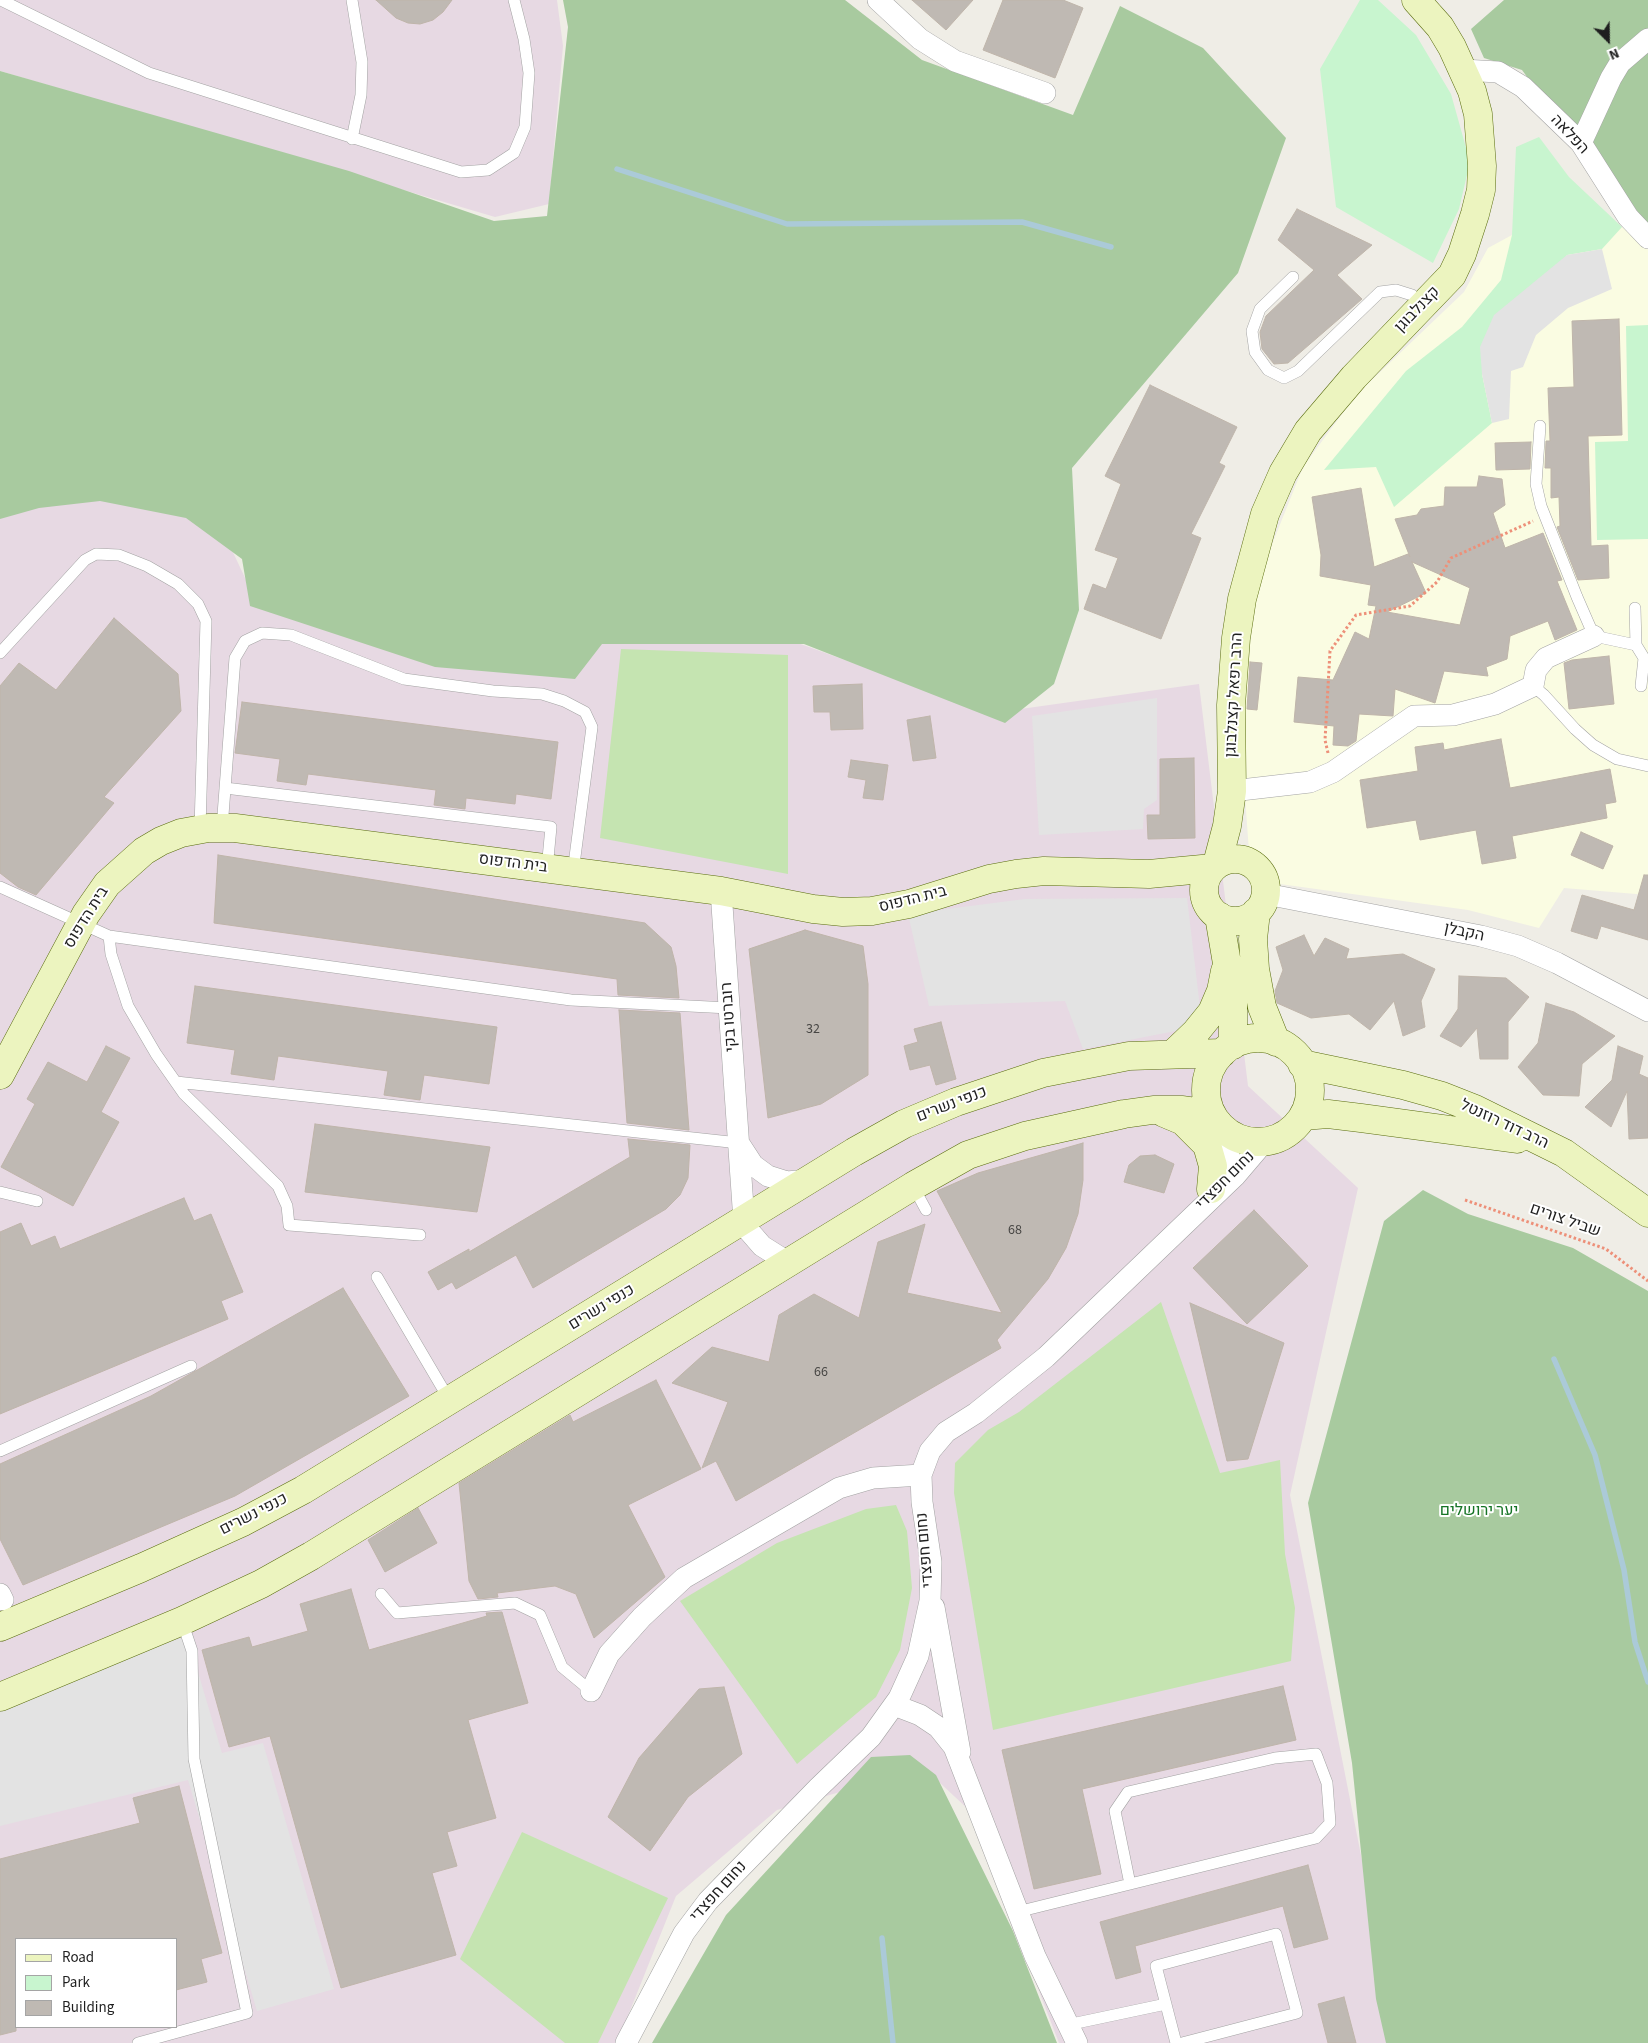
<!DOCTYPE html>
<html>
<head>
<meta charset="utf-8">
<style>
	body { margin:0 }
	#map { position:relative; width:1648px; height:2043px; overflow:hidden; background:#efede6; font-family:"Source Sans 3",sans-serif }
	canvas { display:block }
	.legend { position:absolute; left:15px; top:1938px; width:162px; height:90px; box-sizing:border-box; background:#fff; border:1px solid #a5a5a5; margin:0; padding:6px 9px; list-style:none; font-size:15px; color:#1f1f1f }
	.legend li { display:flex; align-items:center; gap:10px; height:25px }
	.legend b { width:25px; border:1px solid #a5a5a5 }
	.north { position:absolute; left:1583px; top:15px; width:50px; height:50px; -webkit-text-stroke:4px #fff; paint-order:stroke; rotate:157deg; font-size:14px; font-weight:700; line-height:20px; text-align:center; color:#1f1f1f }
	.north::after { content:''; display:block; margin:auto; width:18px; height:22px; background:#1f1f1f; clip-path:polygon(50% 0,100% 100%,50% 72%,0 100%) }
</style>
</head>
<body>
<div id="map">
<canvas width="1648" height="2043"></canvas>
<ul class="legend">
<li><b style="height:6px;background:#ecf4bf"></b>Road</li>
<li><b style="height:14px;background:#c8f5cf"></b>Park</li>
<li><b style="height:14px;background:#bfb9b3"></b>Building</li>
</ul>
<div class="north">N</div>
</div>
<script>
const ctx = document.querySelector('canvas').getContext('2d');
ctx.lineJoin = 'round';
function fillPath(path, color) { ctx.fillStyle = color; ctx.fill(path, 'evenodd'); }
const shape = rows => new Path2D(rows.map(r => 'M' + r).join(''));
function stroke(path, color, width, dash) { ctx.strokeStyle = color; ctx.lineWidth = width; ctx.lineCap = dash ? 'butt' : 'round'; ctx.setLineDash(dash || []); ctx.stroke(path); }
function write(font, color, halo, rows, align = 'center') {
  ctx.font = font + ' "Source Sans 3",Heebo,sans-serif'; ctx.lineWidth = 4; ctx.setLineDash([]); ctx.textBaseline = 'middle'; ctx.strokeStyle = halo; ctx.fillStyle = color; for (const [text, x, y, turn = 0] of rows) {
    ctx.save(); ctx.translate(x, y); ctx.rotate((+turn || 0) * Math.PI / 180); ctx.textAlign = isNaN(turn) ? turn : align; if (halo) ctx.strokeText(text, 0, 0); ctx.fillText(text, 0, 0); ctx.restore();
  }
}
const industrial = shape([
	[0,0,557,0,563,46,549,204,495,217,0,71],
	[98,497,215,514,254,597,593,644,795,642,992,713,1199,684,1248,1086,1358,1188,1290,1495,1398,2043,1059,2043,969,1810,924,1768,777,1810,676,1896,617,2043,0,2043,0,510],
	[16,1939,176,1939,176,2027,16,2027]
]);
const education = shape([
	[1607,226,1622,227,1648,244,1648,895,1564,888,1539,928,1468,910,1251,880,1240,726,1248,641,1261,572,1303,467,1356,395,1464,292,1488,248,1512,235]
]);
const grass = shape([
	[621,649,788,655,788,874,600,838],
	[1161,1302,1220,1473,1280,1460,1285,1554,1295,1608,1291,1661,993,1730,954,1493,955,1463,988,1430,1019,1412],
	[896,1505,907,1531,912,1588,900,1650,876,1697,797,1764,680,1601,777,1543,866,1509],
	[522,1832,668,1898,598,2043,565,2043,460,1959]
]);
const forest = shape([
	[563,0,845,0,922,60,1073,115,1120,6,1203,48,1286,138,1238,273,1072,468,1079,610,1054,684,1005,723,804,644,602,644,575,679,435,667,250,606,242,559,186,518,100,501,39,508,0,519,0,71,349,171,494,221,547,216,568,27],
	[1504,0,1648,0,1648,227,1586,137,1547,104,1522,70,1484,58,1471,29],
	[1423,1190,1468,1214,1573,1248,1648,1291,1648,2043,1386,2043,1376,1999,1352,1763,1308,1503,1384,1221],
	[910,1755,936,1775,1013,1931,1057,2043,652,2043,726,1915,871,1757]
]);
const park = shape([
	[1360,0,1378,0,1416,35,1451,94,1470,162,1459,209,1433,263,1336,207,1320,69],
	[1539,137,1569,177,1622,227,1602,249,1567,255,1482,374,1492,423,1394,507,1376,467,1324,470,1406,371,1462,327,1501,280,1512,235,1516,147],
	[1648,325,1648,539,1597,540,1595,442,1628,441,1626,326]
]);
const parking = shape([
	[1602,249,1612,289,1568,308,1536,335,1523,367,1511,371,1509,419,1492,423,1482,374,1480,347,1494,315,1567,255],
	[1157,698,1157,800,1144,809,1143,829,1039,835,1032,716],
	[1187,898,1201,1016,1196,1027,1083,1049,1065,1001,929,1006,908,914,1025,899],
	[187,1635,222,1753,263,1743,334,1989,257,2011,188,1780,0,1826,0,1708]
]);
const stream = shape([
	[617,169,787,224,1022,222,1111,247],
	[1554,1359,1595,1455,1624,1570,1635,1642,1648,1682],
	[882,1938,893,2043]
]);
const building = shape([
	[376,0,452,0,443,12,433,20,420,24,408,23,396,18,376,0],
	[912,0,973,0,946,30,912,0],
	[1003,0,1063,0,1083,8,1055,78,983,50,1003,0],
	[1297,209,1372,245,1337,275,1362,299,1288,363,1274,364,1262,349,1260,332,1266,316,1314,270,1278,240,1297,209],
	[1619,319,1622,435,1588,436,1591,546,1608,545,1609,578,1578,580,1557,527,1560,526,1559,497,1551,498,1551,468,1545,468,1546,441,1550,441,1548,388,1574,387,1572,321,1619,319],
	[1150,385,1237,427,1219,463,1225,466,1191,534,1201,538,1161,639,1084,609,1093,584,1106,589,1118,558,1095,550,1121,484,1105,476,1150,385],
	[1531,442,1530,469,1496,470,1495,443,1531,442],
	[1479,476,1502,479,1505,505,1493,513,1505,548,1543,533,1562,580,1557,581,1577,630,1555,640,1548,621,1510,636,1507,659,1486,667,1488,676,1444,671,1435,703,1395,689,1393,716,1359,714,1356,741,1348,746,1333,745,1334,726,1294,722,1298,677,1333,680,1355,632,1369,639,1376,606,1368,605,1371,585,1320,576,1321,555,1312,497,1361,488,1374,567,1408,554,1410,557,1395,519,1417,515,1421,509,1444,506,1445,487,1477,487,1479,476],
	[1412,562,1470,588,1460,625,1387,612,1426,593,1412,562],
	[114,618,178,674,181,711,104,797,114,803,36,895,18,887,0,873,0,686,19,663,56,690,114,618],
	[1609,656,1614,704,1569,709,1564,663,1572,660,1609,656],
	[1250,662,1262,663,1257,710,1247,709,1250,662],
	[862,684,863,729,831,730,830,712,814,712,813,686,862,684],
	[242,702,558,742,551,799,516,794,515,804,466,798,465,809,434,805,436,790,308,774,306,785,277,781,280,759,235,753,242,702],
	[930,716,936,758,913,761,907,720,930,716],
	[1501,739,1510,788,1610,769,1616,802,1605,804,1607,818,1512,836,1516,858,1482,864,1476,830,1420,840,1416,820,1367,828,1360,780,1418,771,1415,747,1443,743,1444,750,1501,739],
	[1194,758,1195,838,1148,839,1147,815,1160,815,1160,759,1194,758],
	[851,760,888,765,883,800,863,798,866,780,848,777,851,760],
	[1581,832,1613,846,1603,869,1571,855,1581,832],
	[218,855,645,923,671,947,676,966,679,998,618,995,617,979,214,923,218,855],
	[1644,875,1648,875,1648,940,1601,926,1597,939,1571,931,1582,895,1634,910,1644,875],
	[805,930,863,946,868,984,868,1075,821,1104,768,1118,749,949,805,930],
	[1304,935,1314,956,1325,938,1349,949,1346,959,1403,954,1435,969,1421,1001,1425,1027,1403,1036,1394,1001,1370,1030,1349,1014,1311,1018,1277,1003,1275,991,1283,970,1276,947,1304,935],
	[1459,976,1506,978,1529,997,1508,1022,1508,1059,1480,1059,1477,1028,1461,1047,1440,1036,1458,1009,1459,976],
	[195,986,497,1027,489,1084,424,1075,420,1100,384,1095,388,1071,278,1056,274,1080,231,1074,235,1050,187,1043,195,986],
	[1546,1003,1574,1012,1615,1036,1582,1064,1579,1096,1543,1095,1518,1067,1538,1043,1546,1003],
	[619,1010,680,1013,689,1130,627,1123,619,1010],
	[941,1022,956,1079,936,1085,930,1065,910,1070,904,1046,918,1042,914,1029,941,1022],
	[106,1046,130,1058,101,1112,119,1122,73,1206,1,1167,35,1104,27,1099,48,1062,87,1082,106,1046],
	[1618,1046,1643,1056,1639,1074,1648,1078,1648,1138,1629,1139,1627,1091,1611,1127,1585,1107,1612,1080,1618,1046],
	[315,1124,490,1147,477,1212,305,1192,315,1124],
	[628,1139,690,1145,688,1178,680,1195,666,1209,533,1288,516,1255,456,1289,452,1282,438,1290,428,1272,469,1249,469,1252,630,1157,628,1139],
	[1083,1143,1083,1180,1078,1214,1066,1248,1048,1279,997,1340,1001,1348,736,1501,716,1461,702,1468,728,1402,672,1383,712,1347,769,1362,779,1315,814,1294,859,1318,878,1242,925,1224,907,1293,1002,1313,937,1191,978,1173,1083,1143],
	[1155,1155,1174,1164,1164,1193,1124,1182,1129,1165,1140,1156,1155,1155],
	[184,1198,194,1221,211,1214,243,1292,221,1301,228,1319,0,1414,0,1232,21,1223,31,1246,55,1236,60,1249,184,1198],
	[1254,1210,1308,1266,1247,1324,1193,1268,1254,1210],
	[343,1288,409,1396,235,1496,23,1585,0,1539,0,1464,151,1396,343,1288],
	[1190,1303,1284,1343,1248,1459,1227,1461,1190,1303],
	[656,1380,701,1469,628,1505,665,1577,594,1638,576,1594,555,1586,497,1593,498,1597,478,1599,469,1581,459,1483,570,1415,573,1422,656,1380],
	[418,1508,437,1543,385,1572,368,1540,418,1508],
	[351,1589,369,1650,487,1616,486,1613,502,1612,528,1703,468,1720,496,1818,447,1832,457,1866,432,1873,456,1955,341,1988,270,1736,229,1747,202,1650,249,1637,252,1647,308,1631,300,1604,351,1589],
	[1283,1686,1296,1740,1082,1789,1101,1874,1034,1889,1002,1750,1283,1686],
	[724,1687,742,1754,688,1797,650,1851,608,1817,639,1758,699,1689,724,1687],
	[179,1786,222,1953,201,1959,207,1982,176,1990,176,1939,16,1939,16,2031,0,2035,0,1859,140,1823,133,1798,179,1786],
	[1308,1865,1328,1939,1294,1948,1283,1906,1135,1946,1141,1972,1116,1979,1100,1922,1308,1865],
	[1344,1997,1356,2043,1328,2043,1318,2004,1344,1997]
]);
const path = shape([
	[1328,753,1325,740,1330,651,1356,615,1410,606,1437,582,1451,558,1533,521],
	[1465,1200,1606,1249,1648,1281]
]);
const lane = shape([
	[1,0,149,73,461,172,488,170,514,153,525,127,529,73,524,39,514,0],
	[352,0,362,62,361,95,352,139],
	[1293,277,1260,309,1252,331,1255,352,1268,370,1284,378,1298,371,1380,292,1396,290,1412,295,1423,306],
	[1540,426,1536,484,1541,506,1577,597,1594,636,1636,645],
	[1635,608,1636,645,1644,658,1641,686],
	[0,653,85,560,96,554,119,555,147,566,178,584,198,604,206,621,200,829],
	[1533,686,1544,695,1575,729,1593,745,1617,759,1648,766],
	[225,788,551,827,547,869],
	[222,828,235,658,245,641,262,633,291,635,404,679,493,691,542,694,564,701,585,712,592,727,573,872],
	[0,887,109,936,571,1000,729,1008],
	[109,936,111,954,128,1006,156,1054,184,1094,278,1186,287,1206,289,1225,420,1235],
	[176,1082,739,1143],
	[913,1186,926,1210],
	[0,1192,37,1201],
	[377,1277,450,1401],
	[0,1451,191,1366],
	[381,1594,397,1613,515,1603,540,1615,562,1667,591,1691],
	[1017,1912,1316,1838,1330,1823,1327,1783,1316,1754,1275,1758,1128,1792,1115,1811,1130,1884],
	[1067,2025,1166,2004],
	[138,2043,247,2013,194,1759,192,1651,182,1621],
	[1176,2043,1156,1966,1276,1934,1297,2013,1182,2043]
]);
const street = shape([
	[878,0,920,39,955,61,1045,93],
	[1463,70,1498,72,1523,87,1581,143,1628,217,1648,238],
	[1581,143,1611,78,1620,63,1648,39],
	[1232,791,1310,782,1333,772,1414,716,1453,715,1495,704,1533,686,1536,670,1546,658,1594,636],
	[721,891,744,1221,749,1231,762,1246,789,1263],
	[1266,894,1481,936,1518,946,1557,963,1648,1011],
	[740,1145,753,1165,768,1176,787,1182,809,1180],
	[1214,1186,1229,1155,1229,1133],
	[0,1594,3,1600],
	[934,1607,960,1752],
	[591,1691,609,1654,642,1617,684,1578,839,1488,873,1478,921,1475],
	[894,1705,920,1715,938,1727,954,1747,1035,1956,1077,2043],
	[626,2043,684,1933,708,1901,818,1788,871,1737,899,1698,918,1656,930,1601,931,1562,922,1502,921,1475,930,1451,946,1432,976,1413,1046,1357,1235,1176,1264,1142]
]);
const secondary = shape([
	'1204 890a31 31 0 1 1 62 0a31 31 0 1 1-62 0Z',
	[1217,864,1227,826,1232,791,1231,705,1236,638,1242,599,1265,514,1283,473,1308,431,1354,377,1452,275,1462,254,1475,214,1481,190,1482,166,1478,114,1472,91,1452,47,1440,27,1416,0],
	[1256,912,1253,939,1255,969,1262,1007,1276,1042],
	[1219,916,1233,999,1233,1045],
	'1206 1090a52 52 0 1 1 104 0a52 52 0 1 1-104 0Z',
	[1173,1054,1195,1033,1212,1012,1221,991,1225,971],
	[1302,1064,1403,1085,1442,1096,1475,1109,1564,1153,1648,1213],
	[0,1075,86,914,107,884,144,851,161,841,181,833,208,828,235,828,721,891,813,909,843,912,872,911,909,904,989,879,1016,874,1044,871,1149,874,1213,868],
	[1164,1113,1183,1121,1207,1145,1213,1166,1211,1189],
	[1303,1116,1328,1114,1361,1118,1517,1139],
	[0,1627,141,1568,243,1522,303,1490,854,1152,904,1124,956,1102,1043,1073,1129,1056,1222,1053],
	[0,1697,182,1621,261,1584,311,1556,913,1186,968,1155,1025,1136,1124,1114,1153,1110,1183,1110,1211,1114]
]);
const numberNames = [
	["32",813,1030],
	["68",1015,1231],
	["66",821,1373]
];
const streetNames = [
	["הפלאה",1569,135,47],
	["קצנלבוגן",1418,310,-46],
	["הרב רפאל קצנלבוגן",1235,695,-87],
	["בית הדפוס",513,864,7],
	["בית הדפוס",913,900,-14],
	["בית הדפוס",87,918,-58],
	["הקבלן",1464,933,12],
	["רוברטו בקי",730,1017,-94],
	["כנפי נשרים",952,1105,-21],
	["הרב דוד רוזנטל",1504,1125,25],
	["נחום חפצדי",1226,1181,-45],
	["שביל צורים",1565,1221,19],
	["כנפי נשרים",602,1308,-31],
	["כנפי נשרים",254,1515,-27],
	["נחום חפצדי",926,1550,-95],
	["נחום חפצדי",719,1892,-48]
];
const parkNames = [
	["יער ירושלים",1479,1511]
];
fillPath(industrial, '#e7d9e3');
fillPath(education, '#fafce2');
fillPath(grass, '#c5e4b1');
fillPath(forest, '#a8ca9f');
fillPath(park, '#c8f5cf');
fillPath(parking, '#e3e3e3');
stroke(stream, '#abcad8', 5.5);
fillPath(building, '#bfb9b3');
stroke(building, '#bfb5aa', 1);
stroke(lane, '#a3a3a3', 12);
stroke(street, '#a3a3a3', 22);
stroke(secondary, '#5a6d0f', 29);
stroke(path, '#ed9079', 3, [2.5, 2.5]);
stroke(lane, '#fff', 11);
stroke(street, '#fff', 21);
stroke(secondary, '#ecf4bf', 28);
write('14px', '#474644', null, numberNames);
write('16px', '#1f1f1f', '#fff', streetNames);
write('16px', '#167426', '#fff', parkNames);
</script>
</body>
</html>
